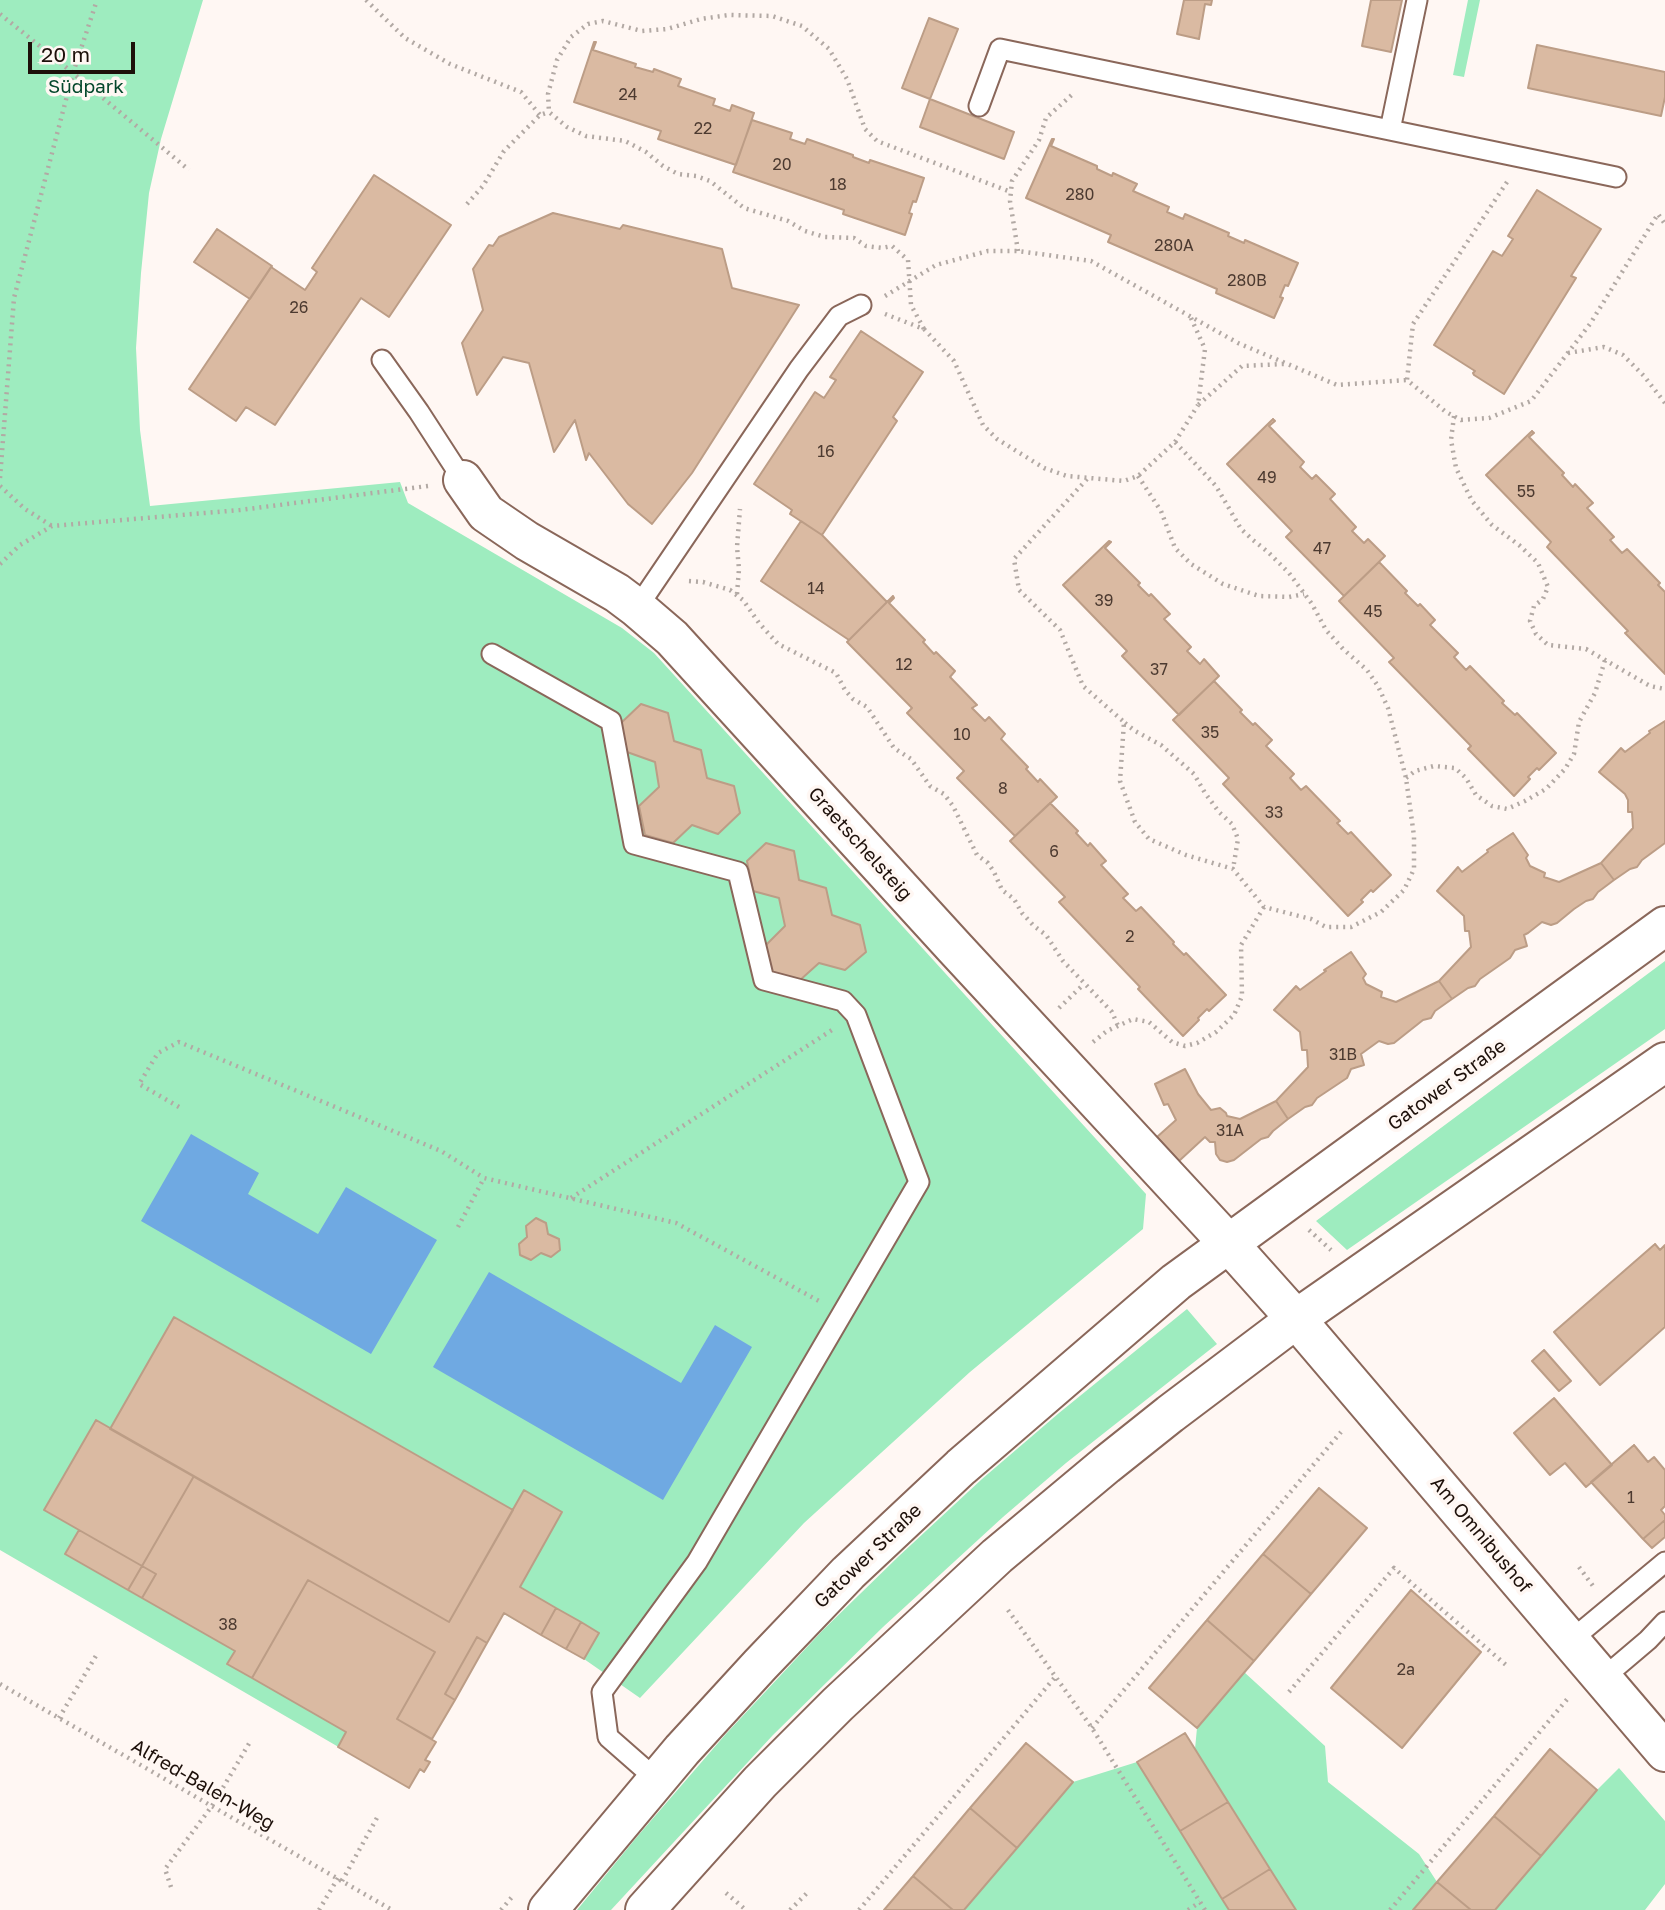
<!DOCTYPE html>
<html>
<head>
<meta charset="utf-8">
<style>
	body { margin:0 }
	#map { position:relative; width:1665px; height:1910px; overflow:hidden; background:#fff7f3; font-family:"Golos Text",sans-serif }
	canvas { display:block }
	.scale { position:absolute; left:28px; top:42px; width:107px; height:32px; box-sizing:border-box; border:4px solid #1d100a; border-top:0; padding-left:9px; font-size:21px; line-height:24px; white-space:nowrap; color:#1d100a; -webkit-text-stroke:5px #fff7f3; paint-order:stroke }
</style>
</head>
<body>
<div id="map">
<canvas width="1665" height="1910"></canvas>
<div class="scale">20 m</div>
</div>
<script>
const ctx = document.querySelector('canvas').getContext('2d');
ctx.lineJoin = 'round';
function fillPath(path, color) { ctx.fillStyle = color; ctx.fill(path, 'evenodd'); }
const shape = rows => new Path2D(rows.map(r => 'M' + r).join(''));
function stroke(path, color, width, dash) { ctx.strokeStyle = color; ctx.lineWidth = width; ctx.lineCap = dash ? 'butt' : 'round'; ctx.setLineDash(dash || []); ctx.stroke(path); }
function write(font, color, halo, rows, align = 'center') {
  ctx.font = font + ' "Golos Text",sans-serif'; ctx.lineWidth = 7; ctx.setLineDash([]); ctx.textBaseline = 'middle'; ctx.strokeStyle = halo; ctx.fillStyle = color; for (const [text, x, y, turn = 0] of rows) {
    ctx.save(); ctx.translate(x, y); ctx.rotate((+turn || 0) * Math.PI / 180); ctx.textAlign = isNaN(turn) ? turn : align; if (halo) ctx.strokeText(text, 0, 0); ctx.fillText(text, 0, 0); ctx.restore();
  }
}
const green = shape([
	[0,0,203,0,161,139,149,193,141,273,136,348,140,430,150,506,400,482,408,503,622,628,654,653,1146,1194,1143,1229,970,1372,804,1523,640,1698,584,1659,504,1614,432,1739,436,1742,425,1759,430,1762,424,1772,420,1770,409,1788,0,1550],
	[1468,0,1480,0,1464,77,1453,75],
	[1665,961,1665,1029,1347,1250,1316,1221],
	[1187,1309,1217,1344,1066,1463,1003,1517,883,1627,773,1735,611,1910,577,1910,636,1838,725,1735,822,1631,899,1556,982,1479,1059,1413],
	[1244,1672,1325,1746,1328,1782,1419,1854,1437,1882,1413,1910,1296,1910,1195,1749,1197,1728],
	[1137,1762,1229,1910,964,1910,1073,1782],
	[1619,1768,1665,1821,1665,1884,1645,1910,1495,1910,1597,1790]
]);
const water = shape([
	[191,1134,259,1173,248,1194,318,1234,346,1187,437,1240,371,1354,141,1221],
	[489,1272,681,1383,715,1325,752,1347,663,1500,433,1367]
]);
const building = shape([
	[1184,0,1212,0,1211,5,1205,4,1199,39,1177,34,1184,0],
	[1371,0,1402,0,1391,52,1362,46,1371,0],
	[929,18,958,29,930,99,902,88,929,18],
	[594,42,596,42,593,50,636,64,635,67,653,72,654,69,681,79,678,86,715,99,713,105,730,111,732,105,754,113,736,165,658,139,661,131,574,102,594,42],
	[1537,45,1665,72,1665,97,1661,116,1528,88,1537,45],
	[930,99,1014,132,1004,159,920,127,930,99],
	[752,120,792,133,790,139,805,144,807,139,853,155,853,157,869,163,870,160,924,178,916,202,913,201,909,213,912,214,905,235,843,214,844,210,733,172,752,120],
	[1052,139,1054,139,1051,146,1097,166,1097,169,1112,176,1113,173,1137,184,1133,191,1169,207,1167,212,1183,219,1185,214,1229,233,1228,236,1244,243,1245,240,1298,263,1288,286,1285,285,1280,297,1283,298,1274,318,1216,293,1217,289,1108,242,1111,235,1026,198,1052,139],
	[374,175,451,225,389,317,361,298,275,425,246,407,236,421,189,389,271,267,305,290,317,272,312,268,374,175],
	[1537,190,1601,229,1571,276,1576,278,1504,394,1474,375,1473,373,1475,371,1434,345,1493,251,1502,256,1513,239,1508,236,1537,190],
	[553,213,620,229,623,225,722,249,732,288,799,305,692,473,652,524,628,504,589,453,586,460,575,420,554,452,529,363,503,357,477,395,462,343,483,310,473,269,489,245,493,246,499,237,553,213],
	[217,229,272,266,250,299,194,262,217,229],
	[861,331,923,372,893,417,897,421,822,535,790,514,792,510,754,484,815,392,824,398,836,380,830,377,861,331],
	[1273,419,1275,421,1269,426,1304,462,1300,467,1312,479,1316,475,1335,494,1330,499,1356,527,1352,531,1364,543,1368,539,1385,556,1344,596,1286,537,1292,531,1227,464,1273,419],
	[1532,431,1534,433,1529,437,1564,473,1562,475,1573,487,1575,484,1593,503,1587,508,1614,537,1610,540,1622,553,1627,549,1660,583,1658,585,1665,592,1665,674,1625,633,1628,631,1547,547,1551,542,1486,475,1532,431],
	[801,521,822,535,887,602,849,640,761,581,801,521],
	[1109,541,1111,542,1105,548,1140,583,1138,585,1149,596,1151,594,1170,614,1164,619,1191,647,1187,651,1200,664,1204,659,1219,676,1179,715,1122,656,1127,651,1063,585,1109,541],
	[1379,562,1407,591,1405,593,1418,606,1420,604,1435,620,1430,625,1458,653,1454,657,1466,670,1470,666,1504,701,1502,703,1515,715,1517,713,1556,753,1539,770,1537,768,1528,777,1530,779,1514,796,1468,749,1471,746,1389,662,1394,658,1339,601,1379,562],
	[893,596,894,598,889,603,925,640,923,642,934,654,936,652,955,671,950,677,977,705,972,708,985,721,989,717,1005,734,1001,739,1028,767,1026,769,1038,782,1040,779,1057,797,1015,836,957,778,964,771,907,713,912,708,847,642,893,596],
	[1214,681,1242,710,1240,712,1253,725,1255,723,1272,740,1266,746,1294,774,1290,778,1301,790,1306,786,1340,821,1337,823,1348,834,1351,832,1391,875,1373,892,1371,890,1361,900,1363,902,1348,916,1223,784,1229,778,1173,720,1214,681],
	[641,704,668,713,674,741,701,750,707,778,734,786,740,813,718,834,692,825,673,843,645,835,639,806,659,787,655,762,627,752,621,723,641,704],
	[1665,721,1665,843,1642,860,1637,867,1630,869,1614,880,1601,863,1633,828,1632,812,1628,812,1628,800,1625,794,1599,772,1621,748,1625,752,1650,733,1649,731,1665,721],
	[1050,803,1078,831,1076,833,1088,846,1090,843,1106,861,1101,865,1128,894,1123,898,1136,911,1141,907,1174,942,1173,944,1184,955,1186,953,1226,995,1209,1011,1207,1009,1198,1018,1199,1020,1183,1036,1138,989,1140,987,1059,902,1065,897,1010,841,1050,803],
	[1513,833,1528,855,1526,858,1530,866,1545,873,1544,877,1559,882,1601,863,1614,880,1598,892,1593,899,1586,901,1574,909,1557,923,1551,925,1542,922,1528,933,1524,935,1527,946,1515,950,1510,958,1480,979,1475,986,1468,988,1452,999,1439,981,1471,947,1469,931,1465,931,1464,916,1437,891,1458,867,1462,872,1488,852,1487,850,1513,833],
	[766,843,794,851,799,880,826,888,832,915,860,925,866,952,845,970,819,963,799,981,771,973,765,946,785,926,779,898,753,891,747,861,766,843],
	[1351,952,1366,974,1363,978,1366,984,1382,992,1381,997,1396,1002,1439,981,1452,999,1435,1011,1431,1018,1423,1020,1394,1043,1388,1044,1379,1041,1361,1054,1364,1065,1351,1069,1347,1078,1317,1098,1312,1105,1305,1107,1288,1119,1276,1101,1308,1067,1307,1050,1302,1050,1300,1032,1274,1010,1296,986,1300,990,1326,971,1324,970,1351,952],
	[1185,1069,1198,1094,1211,1110,1220,1108,1226,1113,1227,1116,1240,1119,1276,1101,1288,1119,1273,1131,1268,1137,1261,1139,1234,1160,1227,1162,1220,1160,1216,1154,1215,1142,1210,1142,1205,1137,1179,1161,1157,1137,1176,1120,1168,1104,1164,1105,1155,1084,1185,1069],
	[536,1218,546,1223,548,1234,559,1239,560,1250,551,1257,541,1253,531,1260,520,1255,519,1244,527,1237,526,1226,536,1218],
	[1655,1244,1660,1250,1665,1245,1665,1327,1600,1385,1554,1332,1655,1244],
	[174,1317,513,1510,449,1622,110,1429,174,1317],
	[1544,1350,1571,1381,1559,1391,1532,1361,1544,1350],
	[1554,1398,1612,1465,1586,1487,1565,1463,1550,1475,1514,1433,1554,1398],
	[96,1420,194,1476,142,1566,44,1510,96,1420],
	[1634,1445,1648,1462,1654,1457,1665,1470,1665,1506,1661,1510,1665,1515,1665,1520,1643,1539,1591,1482,1634,1445],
	[194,1476,449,1622,524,1490,562,1512,520,1587,556,1608,541,1635,504,1613,487,1643,477,1637,445,1694,455,1700,432,1739,397,1719,435,1652,308,1580,252,1678,227,1664,235,1651,142,1598,156,1574,142,1566,194,1476],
	[1319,1488,1367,1528,1311,1594,1263,1554,1319,1488],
	[1665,1520,1665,1537,1652,1548,1643,1539,1665,1520],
	[79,1530,142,1566,128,1590,65,1554,79,1530],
	[1263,1554,1311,1594,1254,1661,1207,1620,1263,1554],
	[142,1566,156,1574,142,1598,128,1590,142,1566],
	[308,1580,435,1652,397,1719,436,1742,425,1760,430,1762,424,1772,420,1769,409,1788,338,1747,346,1732,252,1678,308,1580],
	[1411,1590,1481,1652,1402,1748,1331,1688,1411,1590],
	[556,1608,581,1622,566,1649,541,1635,556,1608],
	[1207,1620,1254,1661,1197,1728,1149,1688,1207,1620],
	[581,1622,599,1633,584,1659,566,1649,581,1622],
	[477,1637,487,1643,455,1700,445,1694,477,1637],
	[1185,1733,1228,1802,1180,1831,1137,1762,1185,1733],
	[1026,1743,1073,1782,1017,1848,970,1808,1026,1743],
	[1550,1749,1597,1790,1541,1856,1494,1816,1550,1749],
	[1228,1802,1270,1869,1222,1899,1180,1831,1228,1802],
	[970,1808,1017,1848,964,1910,953,1910,913,1876,970,1808],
	[1494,1816,1541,1856,1495,1910,1471,1910,1437,1882,1494,1816],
	[1270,1869,1296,1910,1229,1910,1222,1899,1270,1869],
	[913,1876,953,1910,884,1910,913,1876],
	[1437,1882,1471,1910,1413,1910,1437,1882]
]);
const path = shape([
	[366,0,405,38,450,64,521,92,540,115],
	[0,14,73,73,189,170],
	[1507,182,1413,324,1407,380,1446,412,1461,420,1489,418,1531,401,1590,324,1658,214,1665,224],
	[467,204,483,186,504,151,540,115,549,112],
	[1018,251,1010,201,1012,181,1039,140,1046,118,1075,92],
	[885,296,936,265,988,251,1018,251,1091,261,1238,343,1337,385,1407,380],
	[885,314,924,329,911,305,908,260,892,246,882,248,866,246,854,238,825,237,805,231,788,221,744,208,710,181,696,176,678,174,663,166,646,152,625,141,586,136,567,127,549,112,548,94,557,60,571,37,588,24,603,21,642,31,667,29,701,19,729,15,772,16,802,26,829,49,847,79,865,129,877,141,1011,192],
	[1191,318,1205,349,1198,405,1242,366,1284,364],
	[924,329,954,361,983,425,997,439,1044,468,1067,476,1124,481,1138,476,1175,442,1198,405],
	[1568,353,1604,347,1623,355,1644,376,1665,403],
	[1454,416,1451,440,1456,468,1472,501,1492,525,1519,545,1538,563,1548,587,1543,599,1534,606,1530,621,1536,634,1548,645,1586,649,1650,686,1665,689],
	[1138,476,1161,511,1175,548,1191,564,1223,584,1259,596,1289,597,1304,594],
	[0,478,14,298,73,73,97,0],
	[1087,479,1014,559,1019,590,1060,630,1083,686,1124,722,1120,781,1135,822,1149,839,1186,855,1233,869,1264,907,1311,919,1326,927,1351,927,1381,912,1404,890,1414,869,1414,836,1406,778,1388,708,1378,686,1367,670,1343,649,1326,630,1312,604,1289,573,1268,552,1253,540,1241,529,1216,486,1175,442],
	[0,486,25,509,52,526],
	[0,564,20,545,52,526,240,510,428,486],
	[689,581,703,582,730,590,743,600,759,623,778,644,836,673,845,690,853,699,867,707,894,748,911,759,930,786,944,794,953,806,977,855,988,863,994,872,1002,890,1014,899,1022,913,1034,926,1046,935,1063,961,1112,1012,1118,1026],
	[737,594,739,569,737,547,740,509],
	[1125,723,1135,731,1161,745,1194,774,1205,793,1219,812,1232,824,1238,839,1233,869],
	[1406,778,1415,771,1434,766,1455,768,1466,778,1476,795,1492,806,1507,809,1525,801,1546,789,1565,769,1574,754,1579,722,1595,693,1605,660],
	[1059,1008,1084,984],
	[1093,1042,1107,1031,1133,1019,1149,1022,1172,1042,1185,1046,1197,1043,1216,1032,1234,1015,1242,996,1241,945,1264,907],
	[179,1107,139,1084,158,1053,179,1042,441,1151,484,1178],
	[571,1198,832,1030],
	[458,1227,484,1178,676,1223,819,1301],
	[1309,1230,1331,1250],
	[1579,1567,1593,1586],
	[1008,1610,1092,1728,1205,1910],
	[0,1684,392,1910],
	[1289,1692,1394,1568,1506,1665],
	[59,1718,97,1654],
	[1092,1728,1341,1432],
	[342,1881,378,1816],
	[171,1887,165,1869,212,1806,250,1742],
	[726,1893,746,1910],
	[319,1910,338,1878],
	[501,1910,512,1897],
	[790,1910,809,1891],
	[859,1910,1056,1676],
	[1188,1910,1200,1902],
	[1390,1910,1569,1697]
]);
const lane = shape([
	[979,106,1000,49,1616,177],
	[1390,130,1417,0],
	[382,360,419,412,463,480],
	[637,608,799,369,839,316,861,305],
	[492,654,611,721,634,844,738,872,764,980,843,1001,856,1015,919,1182,697,1562,602,1692,608,1737,657,1780],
	[1570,1641,1665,1562],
	[1602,1679,1648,1640,1665,1622]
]);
const street = shape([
	[463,480,486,513,527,541,617,593,637,608,672,638,954,947,1229,1244],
	[1296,1319,1665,1752]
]);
const secondary = shape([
	[1229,1244,1296,1319],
	[548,1910,682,1750,760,1665,848,1573,961,1467,1176,1282,1665,926],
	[645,1910,760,1782,838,1704,997,1556,1106,1465,1170,1414,1296,1319,1665,1062]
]);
const numberNames = [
	["24",628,95],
	["22",703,129],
	["20",782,165],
	["18",838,185],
	["280",1080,195],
	["280A",1174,246],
	["280B",1247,281],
	["26",299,308],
	["16",826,452],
	["49",1267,478],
	["55",1526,492],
	["47",1322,549],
	["14",816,589],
	["39",1104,601],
	["45",1373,612],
	["12",904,665],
	["37",1159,670],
	["35",1210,733],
	["10",962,735],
	["8",1003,789],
	["33",1274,813],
	["6",1054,852],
	["2",1130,937],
	["31B",1343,1055],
	["31A",1230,1131],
	["1",1631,1498],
	["38",228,1625],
	["2a",1406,1670]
];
const parkNames = [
	["Südpark",86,87]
];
const streetNames = [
	["Graetschelsteig",860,844,48],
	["Gatower Straße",1447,1085,-36],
	["Am Omnibushof",1481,1535,50],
	["Gatower Straße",868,1556,-44],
	["Alfred-Balen-Weg",203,1785,30]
];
fillPath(green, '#9eecbf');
fillPath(water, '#6fa9e2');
fillPath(building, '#dabaa2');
stroke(building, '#bc9d86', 2);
stroke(lane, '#8a675a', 23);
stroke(street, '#8a675a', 42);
stroke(secondary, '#8a675a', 42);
stroke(path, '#b2a9a4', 4.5, [2, 5]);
stroke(lane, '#fff', 19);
stroke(street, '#fff', 38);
stroke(secondary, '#fff', 38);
write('16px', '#4c3a30', null, numberNames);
write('19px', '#04472b', '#fff7f3', parkNames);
write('19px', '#1d100a', '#fff7f3', streetNames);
</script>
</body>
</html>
